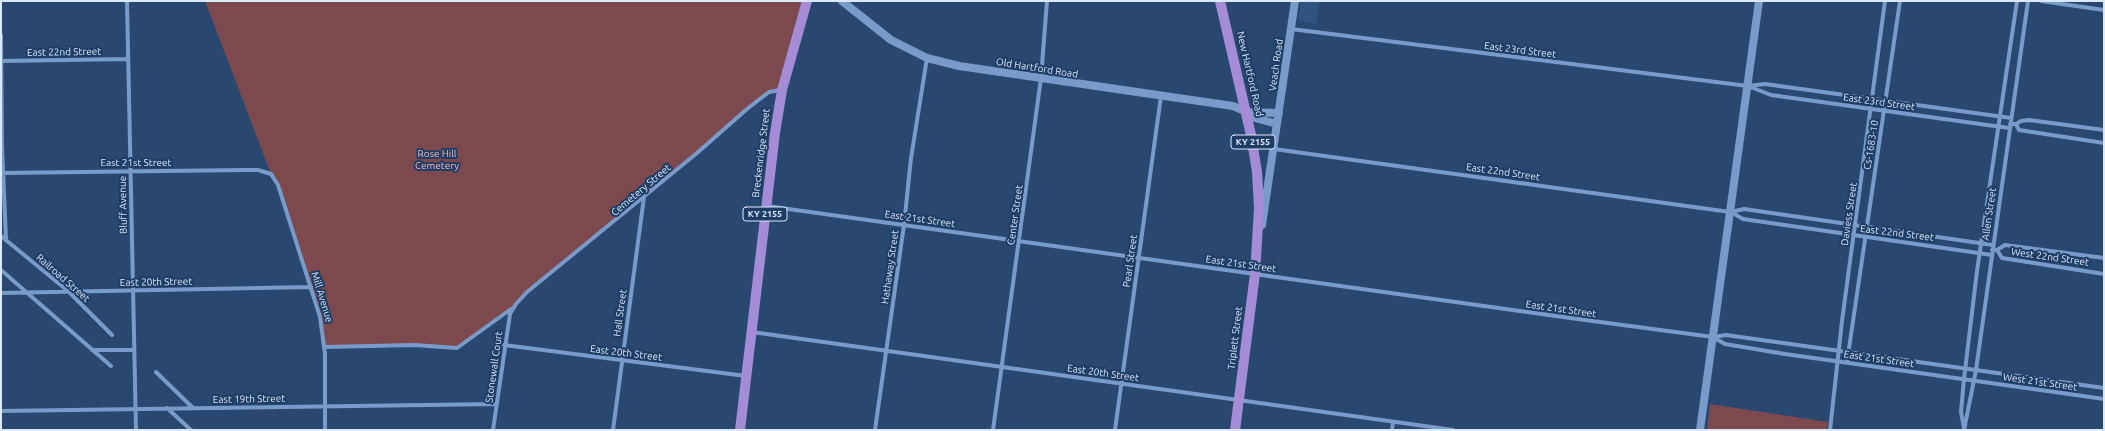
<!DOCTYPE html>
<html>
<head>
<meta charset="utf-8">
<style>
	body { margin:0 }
	#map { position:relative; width:2105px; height:431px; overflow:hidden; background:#294870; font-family:Ubuntu,sans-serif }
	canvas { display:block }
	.frame { position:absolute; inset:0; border:2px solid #dae9fd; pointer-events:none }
</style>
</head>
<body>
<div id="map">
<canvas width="2105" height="431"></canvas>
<div class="frame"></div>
</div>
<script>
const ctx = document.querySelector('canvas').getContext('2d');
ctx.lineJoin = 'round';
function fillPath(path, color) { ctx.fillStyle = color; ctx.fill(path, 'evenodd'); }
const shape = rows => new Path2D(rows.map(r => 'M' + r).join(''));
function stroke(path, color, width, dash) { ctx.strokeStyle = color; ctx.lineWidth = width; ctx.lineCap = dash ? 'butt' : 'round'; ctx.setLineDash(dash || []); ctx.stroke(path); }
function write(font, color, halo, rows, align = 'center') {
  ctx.font = font + ' Ubuntu,sans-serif'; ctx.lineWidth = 4; ctx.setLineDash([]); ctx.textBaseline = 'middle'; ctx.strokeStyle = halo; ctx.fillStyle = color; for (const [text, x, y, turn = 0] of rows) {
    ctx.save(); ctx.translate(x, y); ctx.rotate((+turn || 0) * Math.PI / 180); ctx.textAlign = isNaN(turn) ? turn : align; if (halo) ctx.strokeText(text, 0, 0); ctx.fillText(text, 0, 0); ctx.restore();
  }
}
const built = shape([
	[1301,1,1319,1,1316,24,1298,21]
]);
const green = shape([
	[205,1,807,1,782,90,768,92,527,292,513,307,457,348,413,345,325,347,323,329,278,185,271,174],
	[1710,404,1828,422,1827,430,1707,430]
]);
const street = shape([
	[127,1,136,430],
	[2041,1,2104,10],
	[1291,29,1748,86,1765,84,2011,118],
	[1,35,2,146,6,240],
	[1,61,128,59],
	[1748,86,1771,95,2009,128],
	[2010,124,2016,124,2021,121,2029,120,2104,130],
	[2016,124,2019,130,2104,143],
	[1274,149,1730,212,1744,209,1993,245],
	[1,173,244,170,258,170,271,174,278,185,320,317,325,354,325,430],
	[767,206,1570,318,1713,337,1726,335,2104,388],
	[1731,212,1743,219,1992,255],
	[1,236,68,291,112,335],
	[1992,250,1997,250,2005,245,2104,258],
	[1997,250,2002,258,2104,274],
	[1,270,111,366],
	[1,293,311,287],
	[752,332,1453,430],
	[1713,337,1725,344,1785,354,2104,399],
	[504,345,746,376],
	[325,347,414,345,457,348,511,309],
	[92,350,133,350],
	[1847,362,1900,1],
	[156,372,192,407],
	[167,408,191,430],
	[1,411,496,404],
	[1964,428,1961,412,1964,379,1977,271,2017,1],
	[493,430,510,314,516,304,527,292,697,153,747,109,769,92,781,90],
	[613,430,644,197],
	[875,430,904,225,911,158,927,58],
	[993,430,1041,78,1047,1],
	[1115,430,1161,96],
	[1392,430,1393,422],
	[1830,430,1842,321,1885,1],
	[1964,430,1976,370,2028,1]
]);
const secondary = shape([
	[842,1,891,40,927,58,959,66,1233,106,1247,112,1255,118,1277,124],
	[1247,112,1279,113],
	[1262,225,1295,1],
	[1700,430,1759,1]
]);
const primary = shape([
	[1220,1,1251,135,1257,172,1259,208,1255,274,1235,430],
	[740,430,775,133,782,90,807,1]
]);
const shields = [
	[1253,142,44],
	[765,214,44]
];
const shieldNames = [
	["KY 2155",1253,142],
	["KY 2155",765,214]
];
const streetNames = [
	["East 23rd Street",1520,50,7],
	["East 22nd Street",64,52,-1],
	["Veach Road",1276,65,-82],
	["Old Hartford Road",1037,68,9],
	["New Hartford Road",1250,74,77],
	["East 23rd Street",1879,102,8],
	["Cs-1683-10",1871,145,-81],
	["Breckenridge Street",761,153,-83],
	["East 21st Street",136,163],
	["East 22nd Street",1503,172,8],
	["Cemetery Street",641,190,-40],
	["Bluff Avenue",123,205,-91],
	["Daviess Street",1849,214,-82],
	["Allen Street",1989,214,-82],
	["Center Street",1015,215,-82],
	["East 21st Street",920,219,8],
	["East 22nd Street",1897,233,7],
	["West 22nd Street",2050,257,8],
	["Pearl Street",1130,261,-82],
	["East 21st Street",1241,264,8],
	["Hathaway Street",890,267,-82],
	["Railroad Street",63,278,41],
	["East 20th Street",156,282,-1],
	["Mill Avenue",322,297,73],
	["East 21st Street",1561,309,8],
	["Hall Street",620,313,-82],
	["Triplett Street",1235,338,-83],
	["East 20th Street",626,353,7],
	["East 21st Street",1879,359,8],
	["Stonewall Court",494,367,-82],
	["East 20th Street",1103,373,8],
	["West 21st Street",2040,382,8],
	["East 19th Street",249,399,-1]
];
const parkNames = [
	["Rose Hill",437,154],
	["Cemetery",437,166]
];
fillPath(built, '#315380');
fillPath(green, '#7c4a4e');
stroke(street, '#799bc9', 4);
stroke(secondary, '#799bc9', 8);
stroke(primary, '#a58cd6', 10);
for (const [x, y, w] of shields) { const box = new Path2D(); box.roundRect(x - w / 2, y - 7, w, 14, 3); ctx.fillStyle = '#1e3d64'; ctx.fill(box); stroke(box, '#dae9fd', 1); }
write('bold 9px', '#dae9fd', null, shieldNames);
write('10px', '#dae9fd', '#1e3d64', streetNames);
write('10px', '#feb9bc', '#1e3d64', parkNames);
</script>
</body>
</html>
